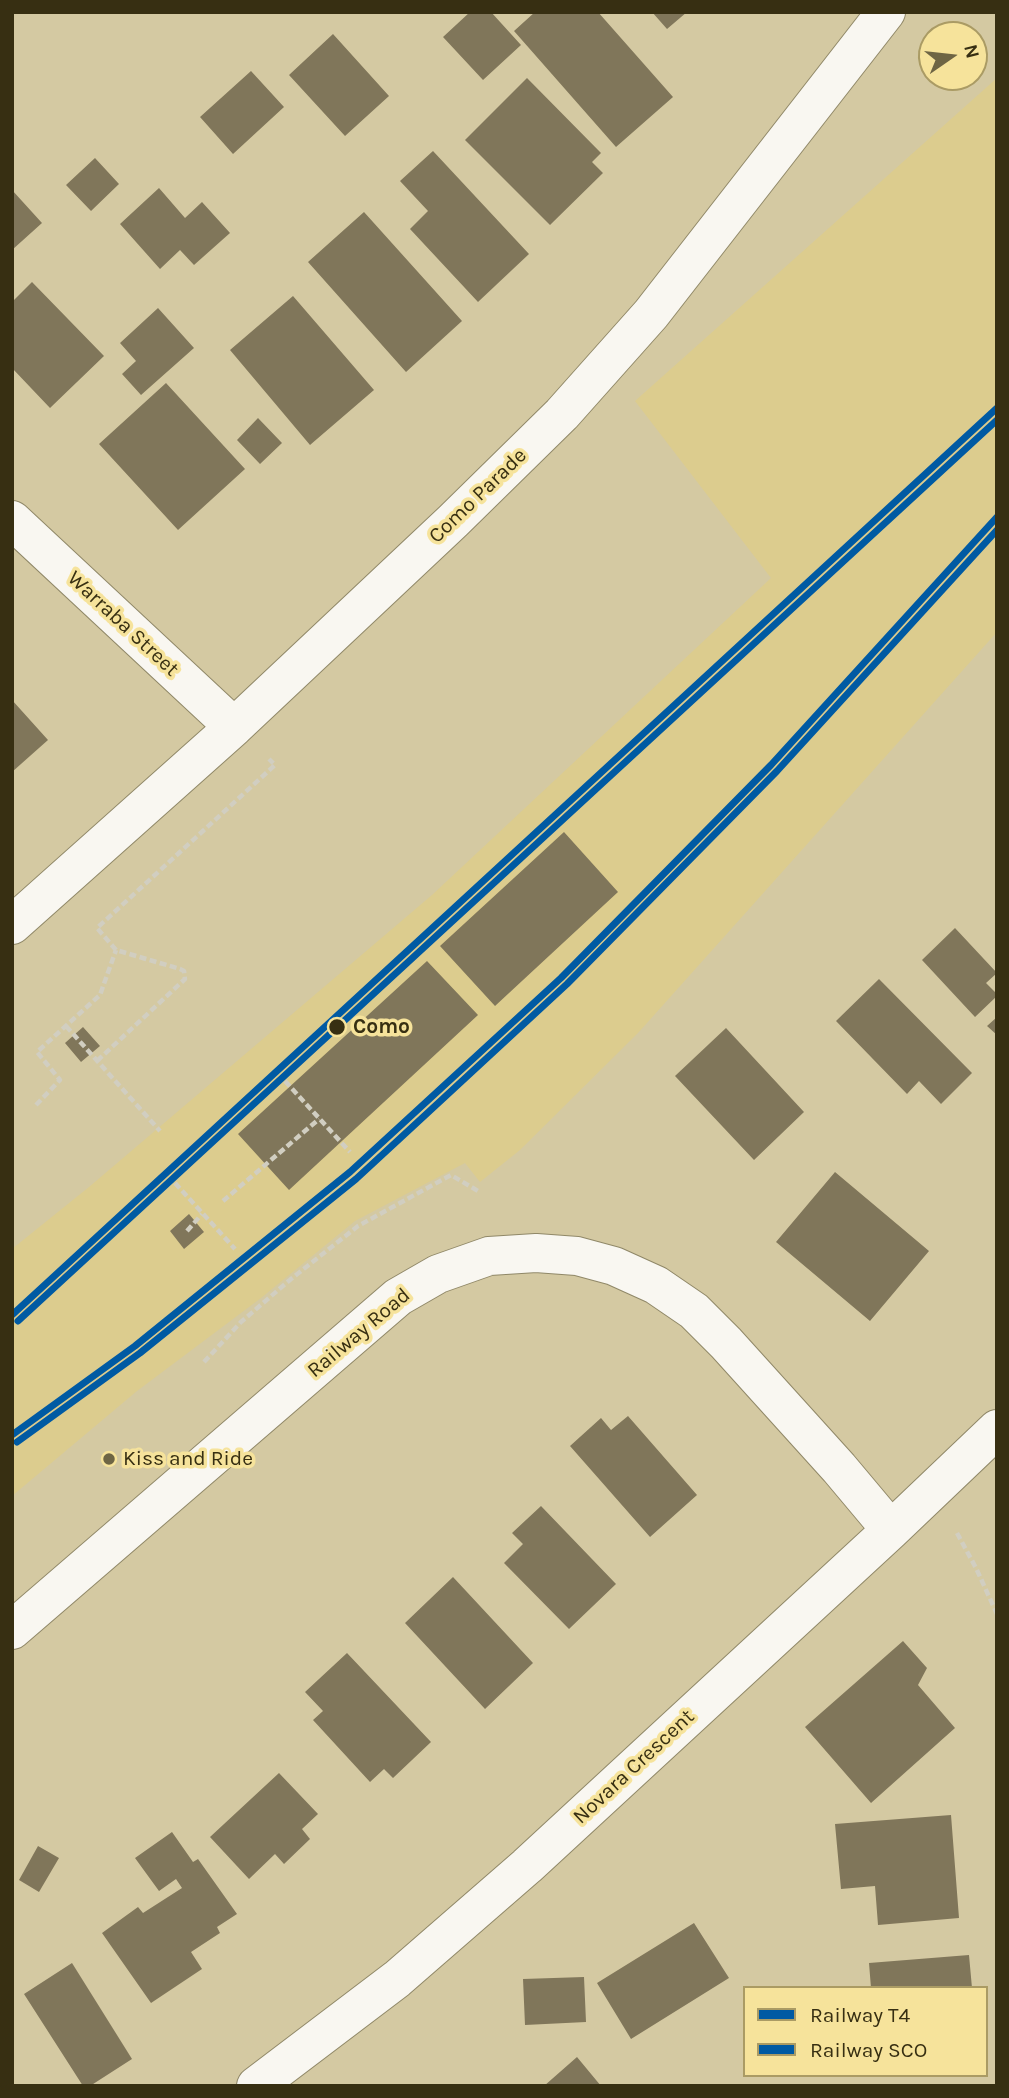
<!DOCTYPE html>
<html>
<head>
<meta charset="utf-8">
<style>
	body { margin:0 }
	#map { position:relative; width:1009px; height:2098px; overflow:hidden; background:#d4c9a2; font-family:Karla,sans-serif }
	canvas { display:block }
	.frame { position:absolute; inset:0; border:14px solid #372f12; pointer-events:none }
	.legend { position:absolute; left:743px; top:1986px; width:245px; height:91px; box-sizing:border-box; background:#f6e39b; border:2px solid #aa9b64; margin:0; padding:9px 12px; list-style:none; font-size:21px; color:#372f12 }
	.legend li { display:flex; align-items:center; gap:14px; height:35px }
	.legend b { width:35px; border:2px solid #aa9b64 }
	.north { position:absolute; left:918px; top:21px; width:70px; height:70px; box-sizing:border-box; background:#f6e39b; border:2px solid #aa9b64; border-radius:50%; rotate:76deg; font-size:19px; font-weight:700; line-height:28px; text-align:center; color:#372f12 }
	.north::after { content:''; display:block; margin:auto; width:24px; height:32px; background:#6e6544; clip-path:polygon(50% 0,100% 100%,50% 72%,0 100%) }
</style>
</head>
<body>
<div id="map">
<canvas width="1009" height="2098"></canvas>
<div class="frame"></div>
<ul class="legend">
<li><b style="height:9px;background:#005aa3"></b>Railway T4</li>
<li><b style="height:9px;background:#005aa3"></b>Railway SCO</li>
</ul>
<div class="north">N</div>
</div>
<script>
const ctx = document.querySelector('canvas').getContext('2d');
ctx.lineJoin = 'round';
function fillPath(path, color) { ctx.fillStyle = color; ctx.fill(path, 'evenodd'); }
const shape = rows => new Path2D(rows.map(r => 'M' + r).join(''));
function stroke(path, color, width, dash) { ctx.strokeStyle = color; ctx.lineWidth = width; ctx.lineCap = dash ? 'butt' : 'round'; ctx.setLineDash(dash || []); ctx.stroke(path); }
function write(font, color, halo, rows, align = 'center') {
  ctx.font = font + ' Karla,sans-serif'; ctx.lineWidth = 7; ctx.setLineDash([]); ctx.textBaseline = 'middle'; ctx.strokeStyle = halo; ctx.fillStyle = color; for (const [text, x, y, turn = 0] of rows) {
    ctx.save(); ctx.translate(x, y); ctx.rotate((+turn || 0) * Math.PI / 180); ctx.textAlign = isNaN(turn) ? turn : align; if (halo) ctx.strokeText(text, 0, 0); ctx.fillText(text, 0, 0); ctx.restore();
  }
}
const built = shape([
	[997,78,997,632,638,1033,520,1150,480,1182,465,1163,355,1221,261,1298,137,1391,12,1496,12,1249,89,1187,432,895,771,578,635,401]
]);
const building = shape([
	[470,12,491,12,521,45,483,80,443,37],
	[535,12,598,12,673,97,616,147,514,31],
	[652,12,687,12,667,29],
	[333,34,389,96,345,136,289,75],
	[251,71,284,107,233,154,200,117],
	[527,78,601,153,592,162,603,173,550,225,465,140],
	[433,151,529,254,478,302,410,229,428,211,400,181],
	[95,158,119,184,91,211,66,185],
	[159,188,185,218,202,202,230,233,194,265,180,250,160,269,120,224],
	[12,190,42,223,12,250],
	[364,212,462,321,406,372,308,262],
	[32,282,104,356,50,408,12,368,12,302],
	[293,296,374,390,310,445,230,350],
	[158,308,194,348,141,395,122,374,136,361,120,343],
	[166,383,245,469,178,530,99,444],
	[258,418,282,443,260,464,237,440],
	[12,700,48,740,12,772],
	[564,832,618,892,495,1006,440,946],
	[955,928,997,973,986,983,997,994,997,996,975,1017,922,960],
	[427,961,478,1015,289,1190,238,1134],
	[879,979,972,1073,941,1104,919,1081,907,1094,836,1021],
	[997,1017,997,1035,987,1026],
	[83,1027,100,1046,81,1062,65,1043],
	[726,1028,804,1112,754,1160,675,1076],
	[835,1172,929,1251,870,1321,776,1242],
	[189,1214,204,1232,184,1249,170,1231],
	[628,1416,697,1495,650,1537,570,1446,601,1418,611,1430],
	[541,1506,616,1584,569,1629,504,1563,523,1544,512,1533],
	[453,1577,533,1663,485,1709,405,1623],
	[903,1641,927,1668,918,1685,955,1728,871,1803,805,1727],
	[347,1653,431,1742,393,1778,384,1769,370,1782,313,1720,323,1711,305,1692],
	[279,1773,318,1814,302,1829,310,1839,284,1864,275,1854,249,1879,210,1837],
	[951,1815,959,1918,878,1925,875,1886,841,1889,835,1824],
	[172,1832,193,1862,198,1859,237,1914,217,1927,220,1933,191,1952,202,1969,151,2003,102,1933,138,1907,143,1913,182,1888,176,1879,159,1891,135,1858],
	[38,1846,59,1858,39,1892,19,1880],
	[694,1923,729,1978,631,2039,597,1983],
	[969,1955,972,1988,871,1988,869,1963],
	[72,1963,132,2059,90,2086,83,2086,24,1994],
	[584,1977,586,2022,525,2025,523,1979],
	[577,2057,601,2086,544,2086]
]);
const path = shape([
	[66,1026,160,1131],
	[97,1061,185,979,184,971,180,969,116,950,97,928,275,765,269,759],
	[285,1081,350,1152],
	[36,1105,60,1080,37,1052,100,995,116,950],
	[175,1183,235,1249],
	[223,1201,319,1119],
	[187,1231,202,1214],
	[204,1362,241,1322,291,1279,358,1226,451,1175,478,1191],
	[957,1533,976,1568,997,1614]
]);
const minor = shape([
	[12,520,234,727],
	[12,925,234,727,453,521,562,414,651,314,886,12],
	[12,1630,398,1297,438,1274,489,1256,536,1253,577,1256,614,1266,656,1285,694,1311,726,1343,839,1468,891,1530],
	[256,2086,397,1979,527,1866,891,1530,997,1429]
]);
const rail1 = shape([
	[12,1315,997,408],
	[12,1435,135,1346,350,1172,561,978,771,765,997,517]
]);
const rail2 = shape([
	[18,1321,997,420],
	[17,1442,140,1353,356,1179,567,984,777,771,997,530]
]);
const markers = [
	[337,1027,9,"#372f12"],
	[109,1459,7,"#6e6544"]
];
const streetNames = [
	["Como Parade",478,496,-44],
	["Warraba Street",123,624,43],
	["Railway Road",359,1333,-40],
	["Novara Crescent",634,1767,-43]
];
const stopNames = [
	["Como",353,1027]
];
const poiNames = [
	["Kiss and Ride",123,1459]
];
fillPath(built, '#dccc8e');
fillPath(building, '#80765a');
stroke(minor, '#908868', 40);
stroke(path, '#d1cec1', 4.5, [7, 3.5]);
stroke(minor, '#f9f7f1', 38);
stroke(rail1, '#005aa3', 7);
stroke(rail2, '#005aa3', 7);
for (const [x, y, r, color] of markers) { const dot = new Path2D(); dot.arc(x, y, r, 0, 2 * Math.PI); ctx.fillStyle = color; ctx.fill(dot); stroke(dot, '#f6e39b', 2.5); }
write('21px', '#372f12', '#f6e39b', streetNames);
write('bold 21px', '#372f12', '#f6e39b', stopNames, 'left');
write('21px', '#372f12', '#f6e39b', poiNames, 'left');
</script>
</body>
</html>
